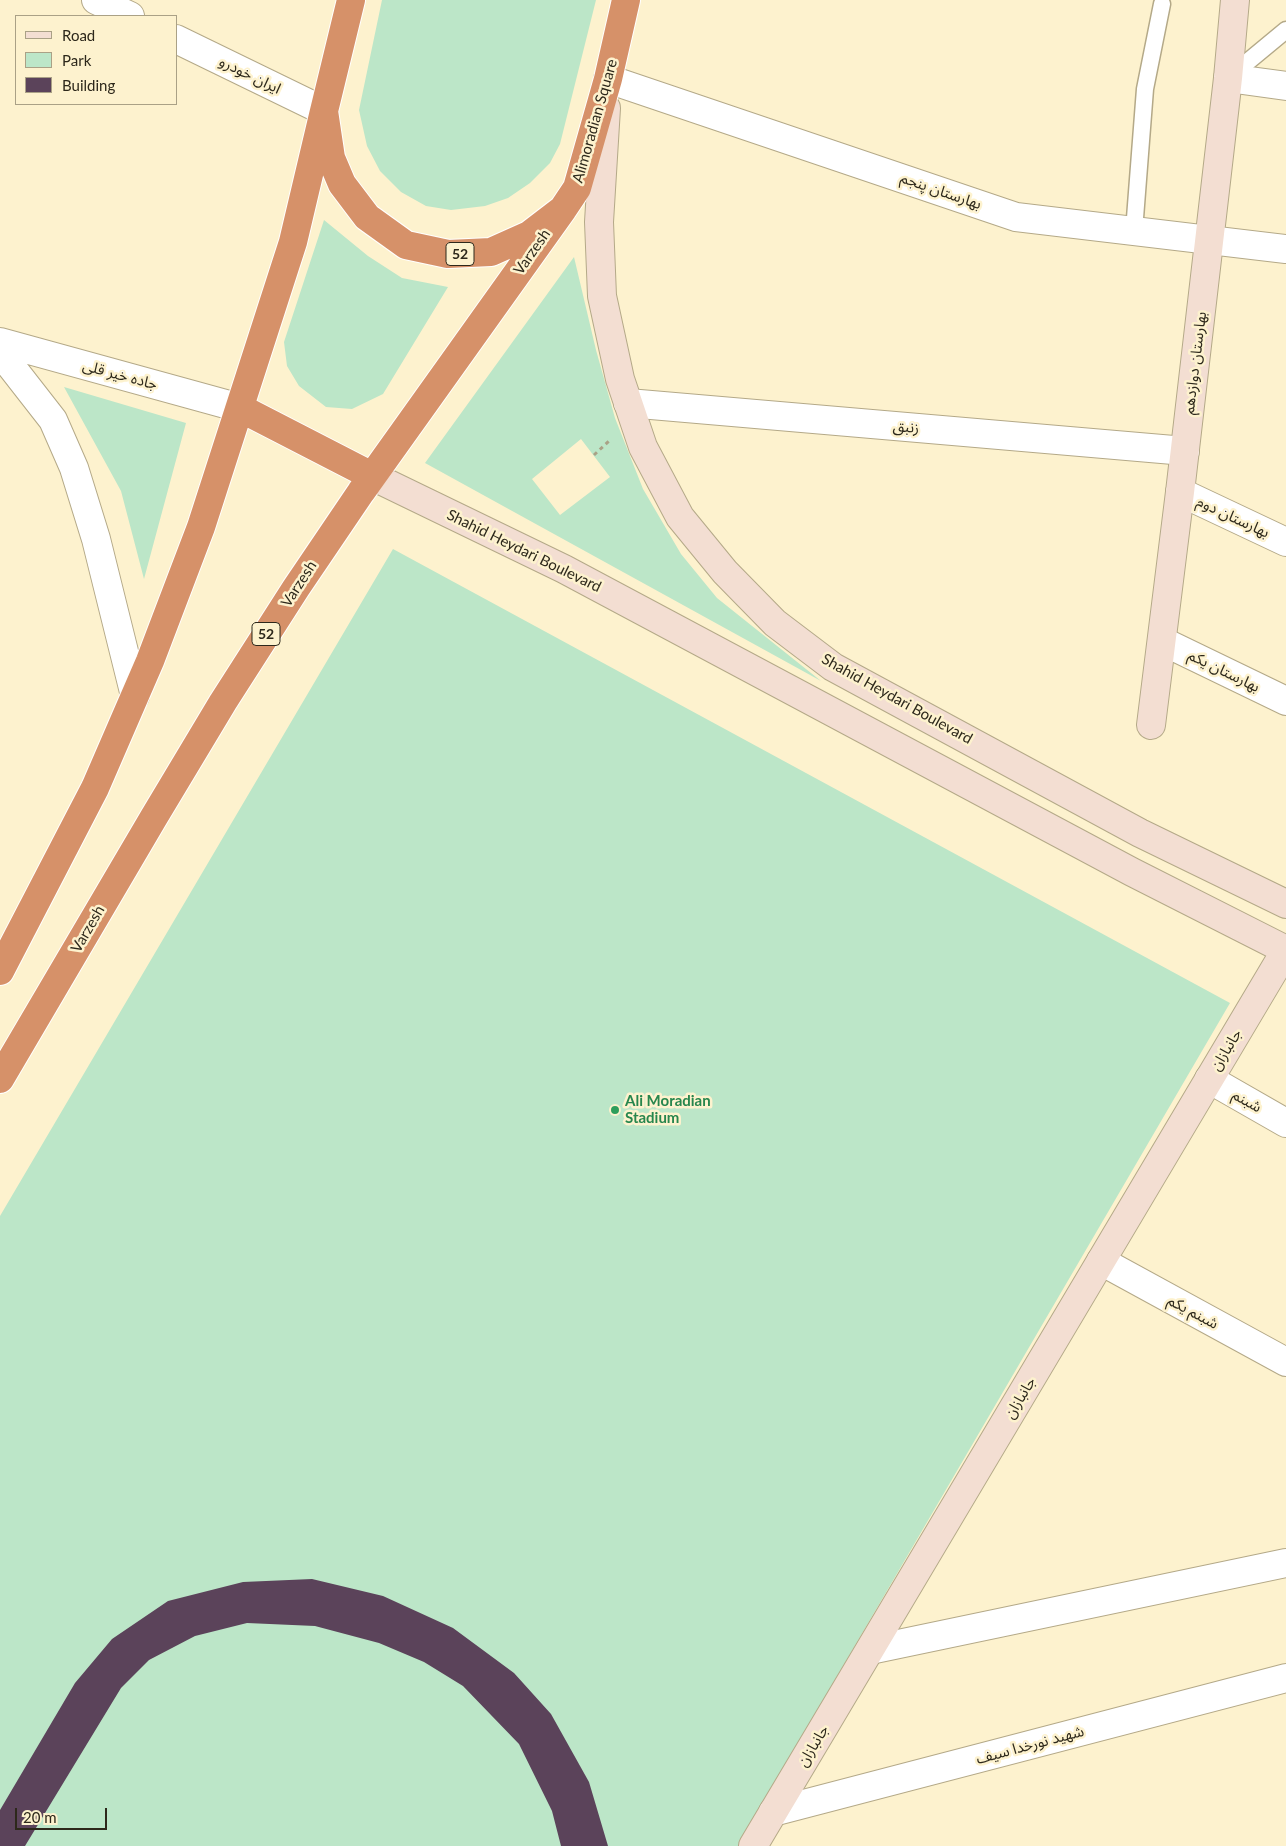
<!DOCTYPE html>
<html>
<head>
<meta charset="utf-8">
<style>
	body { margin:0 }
	#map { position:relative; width:1286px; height:1846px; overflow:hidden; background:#fdf2ce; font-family:Lato,sans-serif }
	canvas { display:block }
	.legend { position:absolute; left:15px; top:15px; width:162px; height:90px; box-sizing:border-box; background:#fdf2ce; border:1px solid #aaa186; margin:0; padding:6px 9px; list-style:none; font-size:15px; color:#2d281b }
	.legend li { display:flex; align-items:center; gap:10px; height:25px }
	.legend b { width:25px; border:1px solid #aaa186 }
	.scale { position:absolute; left:15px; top:1808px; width:92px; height:22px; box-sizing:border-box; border:2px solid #2d281b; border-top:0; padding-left:6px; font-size:15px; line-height:18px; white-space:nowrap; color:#2d281b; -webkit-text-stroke:4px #fdf2ce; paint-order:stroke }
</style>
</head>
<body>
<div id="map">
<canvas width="1286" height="1846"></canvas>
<ul class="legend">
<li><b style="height:6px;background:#f3ded2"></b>Road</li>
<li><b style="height:14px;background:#bce6c8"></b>Park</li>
<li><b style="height:14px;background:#5b435a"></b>Building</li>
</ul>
<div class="scale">20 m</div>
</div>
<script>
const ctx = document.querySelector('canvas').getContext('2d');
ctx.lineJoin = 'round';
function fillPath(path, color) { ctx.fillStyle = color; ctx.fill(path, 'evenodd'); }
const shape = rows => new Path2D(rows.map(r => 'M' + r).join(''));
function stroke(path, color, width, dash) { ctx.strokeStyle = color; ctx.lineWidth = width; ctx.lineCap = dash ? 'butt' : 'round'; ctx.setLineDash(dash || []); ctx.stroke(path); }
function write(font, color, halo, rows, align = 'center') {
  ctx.font = font + ' Lato,"Noto Sans Arabic",sans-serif'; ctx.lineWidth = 5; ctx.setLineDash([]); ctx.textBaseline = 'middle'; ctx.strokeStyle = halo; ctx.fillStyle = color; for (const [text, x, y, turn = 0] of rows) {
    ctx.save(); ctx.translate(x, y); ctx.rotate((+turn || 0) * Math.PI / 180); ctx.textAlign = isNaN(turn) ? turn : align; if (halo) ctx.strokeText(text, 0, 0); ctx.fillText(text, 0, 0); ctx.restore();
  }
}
const green = shape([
	[382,0,596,0,560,144,550,163,530,183,508,198,485,206,451,210,426,206,401,192,380,171,367,146,359,110],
	[324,220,368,256,402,278,448,287,383,394,352,409,326,407,299,386,287,366,284,342],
	[574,257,596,350,615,418,643,489,681,554,717,598,821,681,425,463],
	[581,439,610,477,560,515,532,479],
	[64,387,186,423,144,579,121,491],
	[393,549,1230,1003,738,1846,0,1846,0,1216]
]);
const building = shape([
	[312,1579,383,1596,453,1628,514,1673,551,1714,589,1782,608,1846,561,1846,552,1811,519,1744,463,1686,424,1662,379,1643,315,1626,247,1623,195,1636,149,1660,121,1688,25,1846,0,1846,0,1810,75,1683,112,1639,168,1601,243,1582]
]);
const path = shape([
	[594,455,610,440]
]);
const lane = shape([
	[1228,78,1286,30],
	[1134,231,1145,89,1162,4]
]);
const street = shape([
	[96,0,130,16],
	[176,39,324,111],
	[1228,78,1286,86],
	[608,79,1016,217,1286,249],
	[0,342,240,408],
	[0,352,53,420,74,468,96,539,135,696],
	[628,403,1185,451],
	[1180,492,1286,542],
	[1162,641,1286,701],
	[1209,1079,1286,1123],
	[1101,1261,1286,1362],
	[870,1650,1286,1563],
	[773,1812,1286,1678]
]);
const secondary = shape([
	[606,108,599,222,602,296,620,379,643,447,680,517,725,572,775,623,833,667,1140,833,1286,904],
	[372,476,564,569,1132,872,1286,950],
	[1151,725,1180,492,1228,78,1235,0],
	[753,1846,1286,950]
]);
const highway = shape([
	[351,0,324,111,331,158,342,184,367,217,406,245,448,254,491,252,529,235,563,209,577,188,608,79,626,0],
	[240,408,372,476],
	[0,971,95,788,150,661,201,527,293,242,324,111],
	[0,1079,154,817,223,702,296,588,361,492,563,209]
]);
const markers = [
	[615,1110,5,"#2e9e5b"]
];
const shields = [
	[460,254,28],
	[266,634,28]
];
const shieldNames = [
	["52",460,254],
	["52",266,634]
];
const streetNames = [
	["ایران خودرو",250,75,26],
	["Alimoradian Square",595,121,-74],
	["بهارستان پنجم",941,191,19],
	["Varzesh",532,252,-55],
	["بهارستان دوازدهم",1195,363,-83],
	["جاده خیر قلی",120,375,15],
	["زنبق",906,427,5],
	["بهارستان دوم",1233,517,25],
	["Shahid Heydari Boulevard",524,551,26],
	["Varzesh",299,584,-57],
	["بهارستان یکم",1224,671,26],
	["Shahid Heydari Boulevard",897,699,29],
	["Varzesh",88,929,-60],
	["جانبازان",1226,1050,-59],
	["شبنم",1247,1101,29],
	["شبنم یکم",1193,1312,28],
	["جانبازان",1020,1398,-59],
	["شهید نورخدا سیف",1030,1745,-15],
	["جانبازان",813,1746,-59]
];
const leisureNames = [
	["Ali Moradian",625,1101],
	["Stadium",625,1118]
];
fillPath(green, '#bce6c8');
fillPath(building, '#5b435a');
stroke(lane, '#b4a988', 19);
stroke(street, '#b4a988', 30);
stroke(secondary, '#b4a988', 30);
stroke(highway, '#fff', 30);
stroke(path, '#a9a186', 3, [4, 4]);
stroke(lane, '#fff', 16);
stroke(street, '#fff', 28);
stroke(secondary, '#f3ded2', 28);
stroke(highway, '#d69169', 28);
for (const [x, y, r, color] of markers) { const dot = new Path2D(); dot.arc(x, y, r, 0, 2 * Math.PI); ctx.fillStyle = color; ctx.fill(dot); stroke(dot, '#fdf2ce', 2); }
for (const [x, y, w] of shields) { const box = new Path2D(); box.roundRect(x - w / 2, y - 11.5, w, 23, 4); ctx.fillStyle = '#fdf2ce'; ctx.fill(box); stroke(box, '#2d281b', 1); }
write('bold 14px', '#2d281b', null, shieldNames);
write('15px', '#2d281b', '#fdf2ce', streetNames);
write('bold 15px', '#27864d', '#fdf2ce', leisureNames, 'left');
</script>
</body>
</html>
